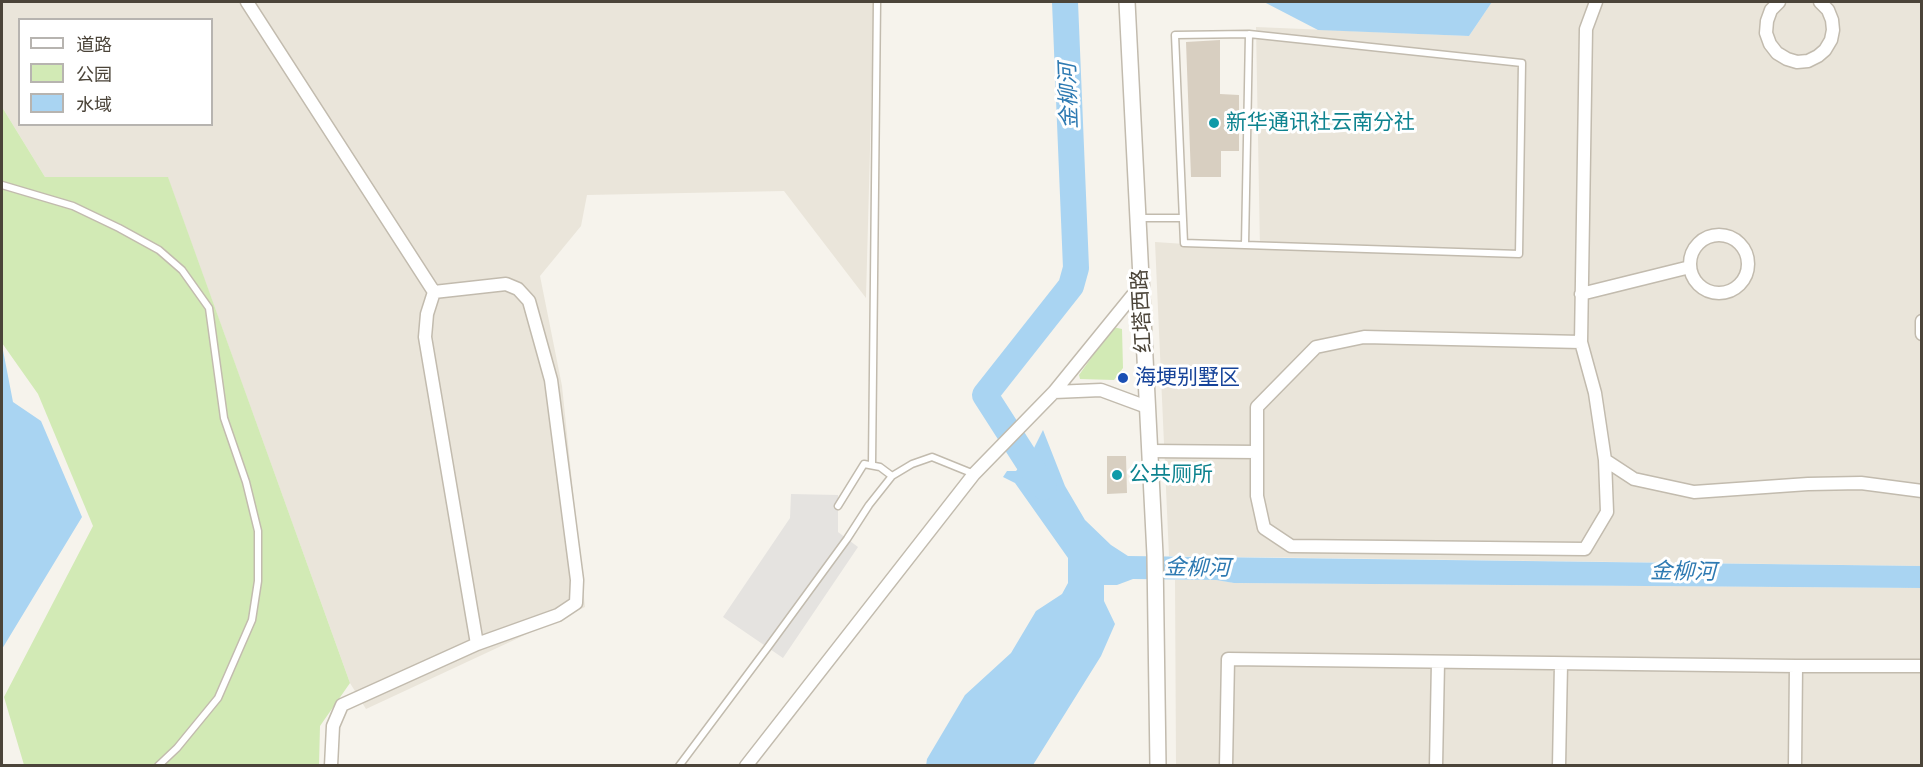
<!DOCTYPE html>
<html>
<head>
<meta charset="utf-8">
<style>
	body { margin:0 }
	#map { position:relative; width:1923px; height:767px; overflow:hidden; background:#f6f3ec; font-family:Inter,"Noto Sans SC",sans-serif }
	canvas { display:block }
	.frame { position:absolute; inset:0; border:3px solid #4b4439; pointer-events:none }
	.legend { position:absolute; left:18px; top:18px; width:195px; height:108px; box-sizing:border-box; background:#fff; border:2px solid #b7b4b0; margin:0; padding:8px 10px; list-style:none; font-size:18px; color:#4b4439 }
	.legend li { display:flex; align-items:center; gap:12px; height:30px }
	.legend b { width:30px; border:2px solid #b7b4b0 }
</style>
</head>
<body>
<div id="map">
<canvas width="1923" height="767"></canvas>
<div class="frame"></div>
<ul class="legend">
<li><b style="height:8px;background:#fff"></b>道路</li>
<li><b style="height:16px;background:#d2eab5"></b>公园</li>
<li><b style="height:16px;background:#a9d4f2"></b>水域</li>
</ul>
</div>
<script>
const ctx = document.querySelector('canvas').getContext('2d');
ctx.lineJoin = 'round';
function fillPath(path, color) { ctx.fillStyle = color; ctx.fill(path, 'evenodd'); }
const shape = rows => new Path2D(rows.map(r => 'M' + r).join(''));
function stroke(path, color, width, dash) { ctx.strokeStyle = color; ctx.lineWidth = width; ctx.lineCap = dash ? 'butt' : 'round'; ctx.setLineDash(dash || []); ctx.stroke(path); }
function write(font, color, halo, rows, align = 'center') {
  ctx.font = font + ' Inter,"Noto Sans SC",sans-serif'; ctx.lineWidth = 6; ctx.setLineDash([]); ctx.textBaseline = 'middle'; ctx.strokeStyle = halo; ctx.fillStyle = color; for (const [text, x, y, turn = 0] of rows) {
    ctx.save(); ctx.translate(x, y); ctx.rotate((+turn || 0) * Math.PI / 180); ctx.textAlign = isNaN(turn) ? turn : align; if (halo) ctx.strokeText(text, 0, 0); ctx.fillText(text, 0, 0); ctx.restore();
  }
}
const residential = shape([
	[2,2,874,2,866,298,784,191,587,195,581,226,540,276,562,386,585,607,366,709,350,683,168,178,45,177,2,107],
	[20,20,212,20,212,124,20,124],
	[1492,2,1921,2,1921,566,1169,556,1155,242,1260,249,1256,27,1469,36],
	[1175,580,1216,580,1235,583,1921,588,1921,765,1176,765]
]);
const green = shape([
	[2,107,45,177,168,177,350,683,320,726,319,765,24,765,4,697,93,526,38,394,2,343],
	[1113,327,1122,329,1123,368,1114,380,1080,379,1079,375]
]);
const parking = shape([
	[791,494,838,495,838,532,858,547,783,658,723,617,790,518]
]);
const water = shape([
	[1264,2,1492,2,1469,36,1318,30],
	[2,345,13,402,41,421,82,517,2,649],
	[1043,430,1065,486,1085,520,1111,545,1128,556,1921,566,1921,588,1234,583,1216,580,1133,579,1117,585,1104,585,1104,601,1115,624,1101,656,1033,765,926,766,927,759,965,695,1011,653,1036,611,1062,594,1068,583,1068,558,1015,483,1003,477,1007,471,1016,471,1032,452]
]);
const river = shape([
	[1044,487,985,395,1071,286,1076,268,1065,2]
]);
const building = shape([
	[1220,40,1220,94,1239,95,1239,151,1221,151,1221,177,1191,177,1186,42],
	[1107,456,1126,456,1127,493,1107,494]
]);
const service = shape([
	[1249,34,1522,63,1519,254,1184,243,1175,35,1249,34],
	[2,185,73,206,119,228,159,250,182,270,209,308,224,418,246,482,258,531,258,581,252,620,218,698,177,748,158,766],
	[1138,218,1182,218],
	[1245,245,1249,34],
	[872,464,877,2],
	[838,506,864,464,880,467,892,476],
	[679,766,768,647,847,539,869,505,892,476,912,464,932,457,974,474]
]);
const minor = shape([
	[247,2,434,292],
	[1596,2,1586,29,1581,342,1595,393,1605,460,1634,479,1694,492,1808,484,1861,483,1922,491],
	[1779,2,1771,10,1767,21,1766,33,1770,44,1777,53,1787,59,1797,62,1808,61,1818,56,1825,50,1831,40,1833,30,1832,20,1828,10,1820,2],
	'1690 264a29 29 0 1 1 58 0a29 29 0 1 1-58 0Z',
	[1581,294,1690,267],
	[1922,321,1922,334],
	[1581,342,1364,337,1316,347,1257,407,1257,496,1264,528,1291,546,1585,549,1607,512,1605,460],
	[1054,392,1101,390,1147,407],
	[1149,451,1257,452],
	[331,766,333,726,342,705,477,644,558,615,576,603,577,580,551,380,529,301,518,289,506,284,434,292,427,314,425,337,477,644],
	[746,766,974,474,1054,392,1141,285],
	[1226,766,1228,659,1796,666,1922,666],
	[1436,766,1438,662],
	[1559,766,1561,664],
	[1795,766,1796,666]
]);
const tertiary = shape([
	[1127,2,1155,555,1158,766]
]);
const markers = [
	[1214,123,6,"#0f9aa8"],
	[1123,378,6,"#1a4fb4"],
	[1117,475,6,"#0f9aa8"]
];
const cultureNames = [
	["新华通讯社云南分社",1226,123],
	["公共厕所",1129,475]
];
const streetNames = [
	["红塔西路",1142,311,-93]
];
const transitNames = [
	["海埂别墅区",1135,378]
];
const waterNames = [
	["金柳河",1069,96,-92],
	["金柳河",1197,568,1],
	["金柳河",1683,572,1]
];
fillPath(residential, '#eae5da');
fillPath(green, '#d2eab5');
fillPath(parking, '#e5e3e0');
fillPath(water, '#a9d4f2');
stroke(river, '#a9d4f2', 26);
fillPath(building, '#d8cfc1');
stroke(service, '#c2bbae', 9);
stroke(minor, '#c2bbae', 15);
stroke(tertiary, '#c2bbae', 18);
stroke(service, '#fff', 6);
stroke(minor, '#fff', 12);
stroke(tertiary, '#fff', 15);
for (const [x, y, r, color] of markers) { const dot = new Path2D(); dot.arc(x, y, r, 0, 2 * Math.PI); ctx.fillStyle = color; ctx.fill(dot); stroke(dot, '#fff', 2); }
write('21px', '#0d838f', '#fff', cultureNames, 'left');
write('21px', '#4b4439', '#fff', streetNames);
write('21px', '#164399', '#fff', transitNames, 'left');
write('italic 22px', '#2e7ab2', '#fff', waterNames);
</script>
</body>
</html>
